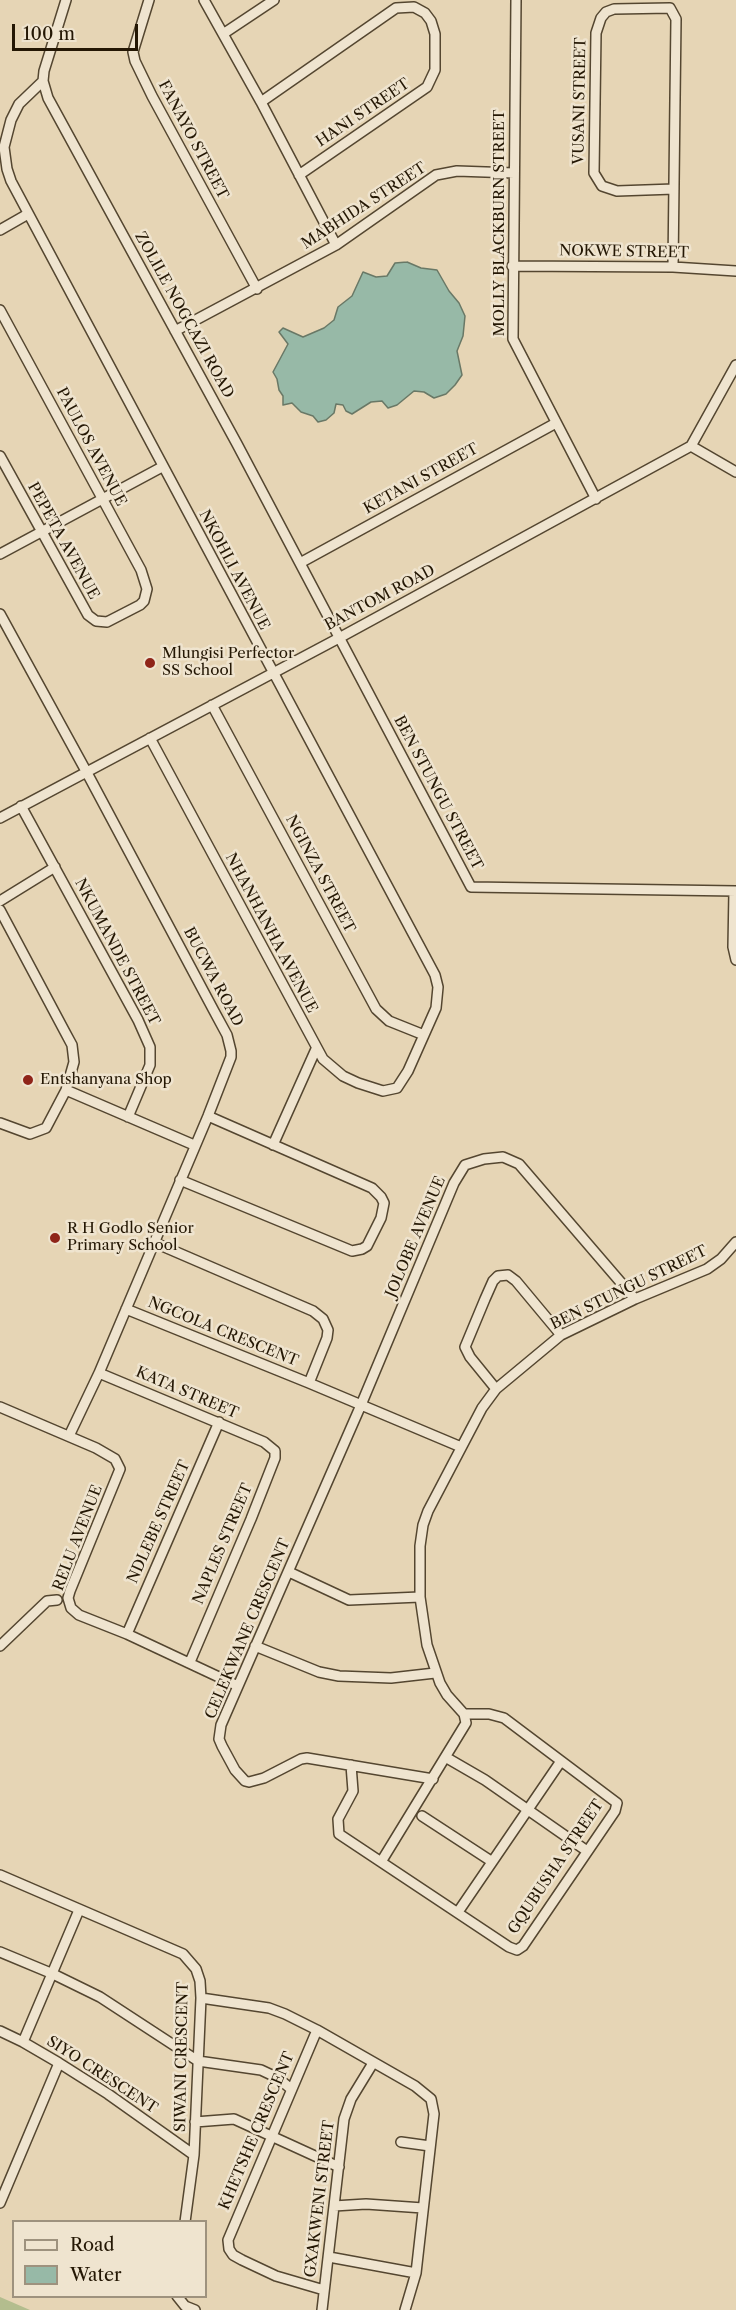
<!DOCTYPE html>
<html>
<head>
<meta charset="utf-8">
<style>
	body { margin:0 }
	#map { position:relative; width:736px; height:2310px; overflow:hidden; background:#e6d5b5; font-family:"Libre Caslon Text",serif }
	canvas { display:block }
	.legend { position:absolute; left:12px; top:2220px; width:195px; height:78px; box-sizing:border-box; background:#efe4cf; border:2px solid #9e927e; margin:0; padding:8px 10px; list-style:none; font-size:18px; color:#241704 }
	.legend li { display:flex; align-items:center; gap:12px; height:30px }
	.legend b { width:30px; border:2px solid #9e927e }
	.scale { position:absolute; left:12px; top:24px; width:126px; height:27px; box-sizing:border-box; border:3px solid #241704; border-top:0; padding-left:8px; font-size:18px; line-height:21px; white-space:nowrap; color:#241704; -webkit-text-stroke:4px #efe4cf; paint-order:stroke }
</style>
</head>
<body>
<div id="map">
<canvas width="736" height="2310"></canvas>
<ul class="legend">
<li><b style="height:8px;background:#efe4cf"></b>Road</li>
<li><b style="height:16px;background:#97b9a7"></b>Water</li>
</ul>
<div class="scale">100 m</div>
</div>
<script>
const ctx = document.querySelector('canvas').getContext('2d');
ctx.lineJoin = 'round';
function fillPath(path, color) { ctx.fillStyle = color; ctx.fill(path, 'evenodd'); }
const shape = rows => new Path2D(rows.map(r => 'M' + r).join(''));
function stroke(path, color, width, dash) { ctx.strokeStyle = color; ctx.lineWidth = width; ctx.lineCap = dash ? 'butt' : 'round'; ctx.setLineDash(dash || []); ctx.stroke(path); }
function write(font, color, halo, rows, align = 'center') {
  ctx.font = font + ' "Libre Caslon Text",serif'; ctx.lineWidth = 5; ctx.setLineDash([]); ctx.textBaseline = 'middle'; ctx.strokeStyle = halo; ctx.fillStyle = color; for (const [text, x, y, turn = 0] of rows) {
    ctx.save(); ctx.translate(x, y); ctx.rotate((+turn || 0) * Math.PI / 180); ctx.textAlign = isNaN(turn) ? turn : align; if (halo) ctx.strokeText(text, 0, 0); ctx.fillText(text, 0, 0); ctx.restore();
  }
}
const green = shape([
	[0,2297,30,2310,0,2310]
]);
const water = shape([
	[407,262,421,268,437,270,449,291,459,303,465,316,463,336,457,351,462,375,455,385,446,394,434,398,424,392,414,391,397,405,388,408,382,401,371,402,352,414,346,411,343,405,336,404,334,413,326,420,318,422,313,416,301,412,292,403,283,405,283,396,279,390,277,379,273,372,288,344,279,332,283,328,303,337,324,328,334,320,338,307,352,296,363,272,376,277,387,276,395,263,407,262]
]);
const minor = shape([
	[66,0,44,71,43,81,48,98,237,444,471,887,736,891],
	[149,0,133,52,135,61,152,96,257,289],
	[204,0,261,102,336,245],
	[516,0,513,339,596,499],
	[223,34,274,0],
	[43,81,19,104,11,120,4,147,7,169,11,181,435,975,438,987,436,1008,408,1071,397,1088,383,1091,358,1083,343,1076,323,1059,150,738],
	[261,102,396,8,414,7,425,13,431,21,435,34,435,70,427,87,299,175],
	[0,230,28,214],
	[512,266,673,267,736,271],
	[673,267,675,99,676,19,670,8,614,9,606,12,601,18,596,33,594,173,602,186,617,191,674,189],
	[0,310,141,570,147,589,144,601,140,605,107,622,96,621,88,615,0,456],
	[175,331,336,245,436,175,457,171,514,173],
	[691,446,736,472],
	[0,554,162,467],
	[300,563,556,423],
	[0,614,86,771,214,1011,227,1035,231,1051,231,1057,208,1116,99,1373,69,1436],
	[212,705,376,1009,389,1021,424,1035],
	[21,806,138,1020,150,1047,150,1065,128,1117],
	[0,818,339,638,691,446,736,365],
	[734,891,733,947,736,960],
	[0,901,55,867],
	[0,910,65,1032,72,1045,74,1062,66,1090,46,1128,30,1134,0,1123],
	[66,1090,194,1145],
	[273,1145,316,1049],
	[180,1180,352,1251,362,1249,367,1246,381,1218,384,1203,381,1197,372,1188,208,1116],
	[153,1242,313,1311,323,1319,328,1330,327,1338,309,1383],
	[126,1309,309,1383,461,1447],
	[99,1373,264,1442,275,1451,275,1458,251,1519,190,1662],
	[496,1389,470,1357,465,1347,485,1299,493,1281,498,1276,508,1275,516,1281,561,1335],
	[0,1407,96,1448,115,1459,120,1469,70,1591,68,1598,71,1608,79,1615,127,1634,238,1686],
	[289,1572,349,1600,420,1597],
	[127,1634,219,1422],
	[0,1646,47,1601,57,1600],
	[255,1646,319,1672,339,1676,391,1678,435,1673],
	[447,1758,485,1780,587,1851],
	[351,1765,353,1791,338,1819,339,1834,509,1947,517,1950,523,1946,615,1811,617,1803,504,1718,489,1714,464,1714],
	[433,1779,307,1758,301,1759,264,1778,249,1782,245,1781,235,1770,222,1746,219,1739,221,1725,361,1405,454,1183,465,1165,484,1159,503,1157,519,1164,635,1299],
	[422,1816,491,1861],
	[381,1862,466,1723,464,1714,447,1695,440,1683,427,1645,420,1597,420,1546,423,1525,428,1511,482,1408,496,1389,561,1335,635,1299,707,1269,721,1259,736,1242],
	[0,1875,183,1954,196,1969,200,1981,201,1998,194,2155,185,2222],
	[458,1912,561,1761],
	[0,1952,53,1974,100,1997,198,2061,261,2070,278,2078,291,2089],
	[201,1998,269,2008,285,2014,317,2030,415,2086,431,2099,434,2114,416,2273,405,2310],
	[317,2030,228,2240,229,2249,233,2255,242,2260,276,2276,324,2290],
	[0,2031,23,2042,59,2063,108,2094,194,2155],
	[23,2042,79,1910],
	[195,2122,234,2119,339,2167],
	[401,2142,430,2146],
	[0,2203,59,2063],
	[334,2206,366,2204,423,2208],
	[329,2257,416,2273],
	[177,2296,185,2306,195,2310],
	[322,2310,344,2119,351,2099,373,2063]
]);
const markers = [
	[150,663,6,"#8f2418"],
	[28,1080,6,"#8f2418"],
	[55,1238,6,"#8f2418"]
];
const streetNames = [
	["VUSANI STREET",580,101,-89],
	["HANI STREET",363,113,-34],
	["FANAYO STREET",193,140,62],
	["MABHIDA STREET",364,206,-33],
	["MOLLY BLACKBURN STREET",500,223,-90],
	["NOKWE STREET",624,252,1],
	["ZOLILE NOGCAZI ROAD",184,315,61],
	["PAULOS AVENUE",91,447,62],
	["KETANI STREET",421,479,-29],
	["PEPETA AVENUE",63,541,61],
	["NKOHLI AVENUE",234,570,62],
	["BANTOM ROAD",380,598,-28],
	["BEN STUNGU STREET",438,793,62],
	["NGINZA STREET",320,874,62],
	["NHANHANHA AVENUE",271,933,62],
	["NKUMANDE STREET",117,952,62],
	["BUCWA ROAD",213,977,62],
	["JOLOBE AVENUE",416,1237,-67],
	["BEN STUNGU STREET",629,1288,-26],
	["NGCOLA CRESCENT",223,1332,22],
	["KATA STREET",187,1393,23],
	["NDLEBE STREET",159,1522,-66],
	["RELU AVENUE",78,1538,-69],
	["NAPLES STREET",223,1544,-67],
	["CELEKWANE CRESCENT",248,1629,-67],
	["GQUBUSHA STREET",556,1867,-56],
	["SIWANI CRESCENT",182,2057,-89],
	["SIYO CRESCENT",102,2075,33],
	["KHETSHE CRESCENT",257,2131,-67],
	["GXAKWENI STREET",320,2199,-83]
];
const poiNames = [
	["Mlungisi Perfector",162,654],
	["SS School",162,671],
	["Entshanyana Shop",40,1080],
	["R H Godlo Senior",67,1229],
	["Primary School",67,1246]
];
fillPath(green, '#b3bd8e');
fillPath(water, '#97b9a7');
stroke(water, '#697866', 1.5);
stroke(minor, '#544630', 12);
stroke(minor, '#efe4cf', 9);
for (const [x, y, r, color] of markers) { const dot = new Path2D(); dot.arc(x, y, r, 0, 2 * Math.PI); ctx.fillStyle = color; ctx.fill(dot); stroke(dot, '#efe4cf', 2); }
write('15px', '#241704', '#efe4cf', streetNames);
write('15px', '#241704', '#efe4cf', poiNames, 'left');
</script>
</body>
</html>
